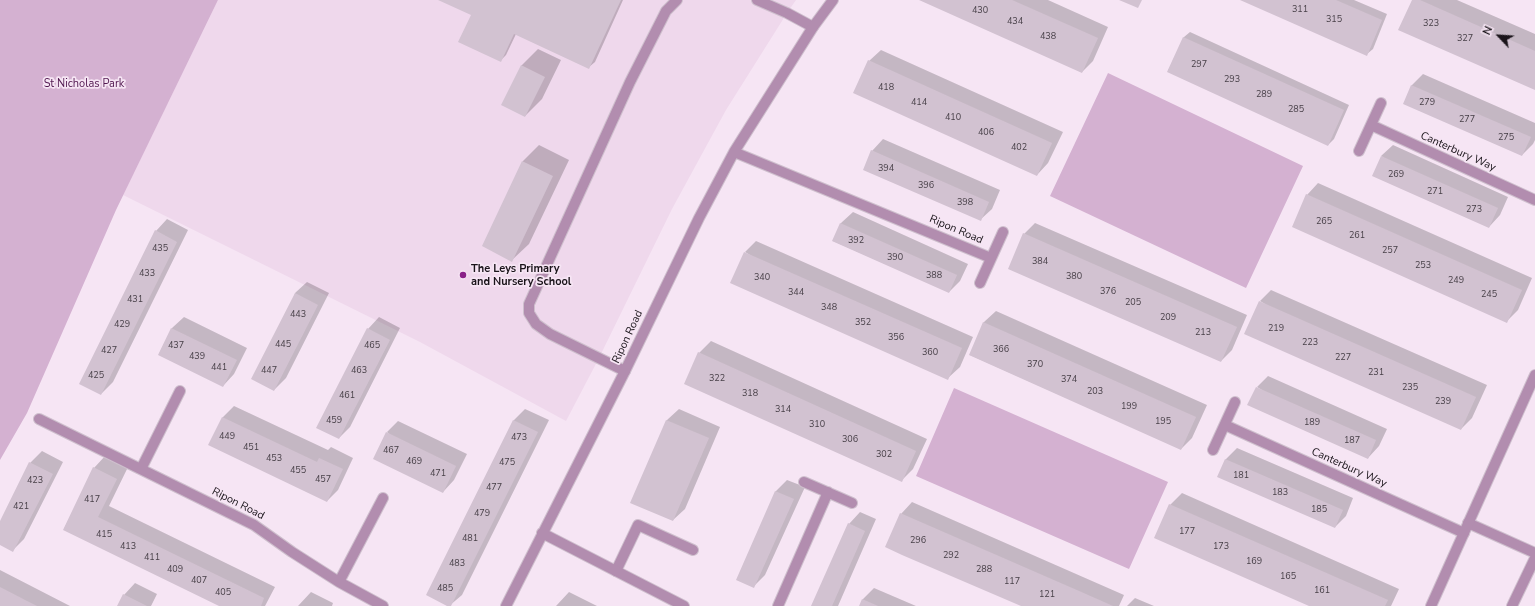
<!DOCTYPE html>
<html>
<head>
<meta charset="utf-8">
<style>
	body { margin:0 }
	#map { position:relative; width:1535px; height:606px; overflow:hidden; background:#f6e5f4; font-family:"Nunito Sans",sans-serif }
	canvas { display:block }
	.north { position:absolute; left:1479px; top:16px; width:40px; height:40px; -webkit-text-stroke:3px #f6e5f4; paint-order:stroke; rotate:295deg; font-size:11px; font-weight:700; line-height:16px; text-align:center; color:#1a141a }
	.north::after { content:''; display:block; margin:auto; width:14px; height:18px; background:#1a141a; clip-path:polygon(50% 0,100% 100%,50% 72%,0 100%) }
</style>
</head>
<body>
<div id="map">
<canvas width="1535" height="606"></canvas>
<div class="north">N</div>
</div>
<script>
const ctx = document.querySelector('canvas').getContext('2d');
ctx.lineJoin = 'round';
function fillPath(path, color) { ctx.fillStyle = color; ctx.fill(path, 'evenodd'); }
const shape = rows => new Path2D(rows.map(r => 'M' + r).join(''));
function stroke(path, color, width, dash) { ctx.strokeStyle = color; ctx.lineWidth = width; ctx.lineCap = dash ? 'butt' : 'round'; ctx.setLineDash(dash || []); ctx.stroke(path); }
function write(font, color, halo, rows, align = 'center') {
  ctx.font = font + ' "Nunito Sans",sans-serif'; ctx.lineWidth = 3.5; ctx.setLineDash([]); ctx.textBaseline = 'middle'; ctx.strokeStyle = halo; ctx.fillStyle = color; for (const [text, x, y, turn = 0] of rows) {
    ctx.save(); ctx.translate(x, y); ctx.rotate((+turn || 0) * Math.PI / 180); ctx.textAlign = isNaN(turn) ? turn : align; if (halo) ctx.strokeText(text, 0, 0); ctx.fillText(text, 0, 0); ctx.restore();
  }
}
const built = shape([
	[218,0,796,0,787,13,726,110,672,209,599,358,566,421,420,342,123,195]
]);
const green = shape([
	[0,0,218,0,116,210,27,413,0,460],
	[1108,73,1303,166,1246,288,1050,196],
	[954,388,1168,482,1129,569,916,476]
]);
const shadow = shape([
	[441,0,623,0,595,62,589,67,516,34,506,55,501,60,472,14],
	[921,0,1048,0,1108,27,1093,61,1082,72],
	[1242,0,1354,0,1387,14,1373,49,1367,54],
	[1413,0,1457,0,1535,34,1535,89],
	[1190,32,1349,105,1334,139,1328,145,1168,71,1184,37],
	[538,49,561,60,542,99,525,116,521,66],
	[881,50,1063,132,1048,163,1037,175,869,61],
	[1423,74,1535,123,1535,140,1533,144,1522,155,1404,103,1412,85],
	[883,139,1000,190,992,209,980,220,872,151],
	[539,145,569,160,529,244,512,260,523,161],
	[1393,145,1508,197,1500,215,1489,227,1381,156],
	[1318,183,1532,278,1518,310,1506,322,1307,195],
	[853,212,968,264,960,281,949,292,833,241,841,223],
	[167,219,188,230,113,382,101,394,156,231],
	[1035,223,1247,315,1232,350,1221,361,1024,234],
	[756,241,973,337,960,367,948,378,745,252],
	[307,282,329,293,286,378,274,390,295,293],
	[1271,290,1487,385,1472,418,1461,429,1260,301],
	[996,311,1207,405,1192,438,1181,449,970,355,984,322],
	[184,317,247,348,234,374,223,386,159,354,172,328],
	[379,317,400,328,350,427,339,438,368,329],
	[711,341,927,439,913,469,901,481,699,353],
	[1268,376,1387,429,1379,446,1368,458,1257,387],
	[234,406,328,450,331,447,353,458,338,490,327,501,210,445,223,417],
	[525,409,549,420,462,595,449,606,428,595,514,420],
	[679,409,720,427,685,509,673,520,632,502,667,420],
	[398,421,467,454,454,480,443,492,387,432],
	[1237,448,1353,498,1346,516,1335,527,1219,476,1226,459],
	[42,451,63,462,24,539,13,550,0,544,0,523,30,463],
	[105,456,128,467,109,506,275,587,265,606,221,606,64,529,94,468],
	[787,480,805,487,765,575,754,586,737,579,776,491],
	[1182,493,1399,589,1391,606,1311,606,1170,505],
	[912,502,1124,595,1119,606,1023,606,901,514],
	[860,512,876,519,838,606,813,606,849,524],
	[0,570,70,606,0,606],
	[135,583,157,594,151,606,118,606,124,595],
	[874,588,916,606,860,606,863,599],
	[311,592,333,603,332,606,298,606],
	[569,592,597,606,556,606],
	[1135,598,1154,606,1127,606]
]);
const building = shape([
	[438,0,621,0,589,69,514,34,501,62,458,42,471,15],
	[919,0,1012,0,1098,38,1082,73],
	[1119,0,1142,0,1138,8],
	[1240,0,1336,0,1382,20,1367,56],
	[1412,0,1420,0,1535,51,1535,90,1398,30],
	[1183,37,1344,110,1328,146,1167,72],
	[868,60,1052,143,1037,176,853,93],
	[521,65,545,77,525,117,501,105],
	[1411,85,1531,137,1522,156,1403,104],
	[871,150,989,202,981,221,863,170],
	[1381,156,1498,208,1489,228,1372,176],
	[522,161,553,176,512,262,482,246],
	[1306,194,1522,290,1507,323,1292,227],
	[840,223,957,275,949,293,832,241],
	[155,230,177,242,101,395,79,384],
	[1023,233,1237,327,1221,362,1008,269],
	[744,252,962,348,948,380,730,283],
	[295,293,318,305,274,391,251,379],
	[1259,301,1476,397,1461,430,1244,334],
	[983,322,1196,417,1181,450,969,355],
	[171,328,237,360,223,387,158,355],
	[367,328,390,340,339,439,316,428],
	[698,352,916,451,902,482,684,384],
	[1256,387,1376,440,1368,459,1247,405],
	[222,417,317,462,319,458,343,469,327,502,208,445],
	[513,420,538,432,451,606,447,606,426,595],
	[666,420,709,438,673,521,630,503],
	[386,432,456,466,443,493,373,459],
	[1225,459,1343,510,1335,528,1217,477],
	[29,462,53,474,13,552,0,545,0,521],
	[93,467,117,479,98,517,264,598,261,606,219,606,63,530],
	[775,491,794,499,754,588,736,580],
	[1169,504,1388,600,1385,606,1309,606,1154,538],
	[900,513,1079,591,1113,606,1021,606,902,555,885,547],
	[848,523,865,531,832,606,811,606],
	[0,587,25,600,37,606,0,606],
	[123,594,147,606,117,606],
	[862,599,878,606,859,606]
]);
const service = shape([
	[757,0,787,13,813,27],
	[625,371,550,334,536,324,529,313,529,304,630,82,666,11,677,0],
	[616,571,638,525,693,550]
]);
const minor = shape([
	[1371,125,1535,200],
	[1359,151,1381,103],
	[734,152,991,258],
	[980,283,1003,232],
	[39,419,254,525,292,552,339,582,383,606],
	[1225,425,1464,533],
	[1213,450,1235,402],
	[141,469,180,391],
	[804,482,852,503],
	[1468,523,1535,553],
	[542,533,684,606],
	[339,582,383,498],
	[506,606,625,371,699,218,734,152,813,27,833,0],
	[778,606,828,492],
	[1512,606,1535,558]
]);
const tertiary = shape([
	[1431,606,1535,375]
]);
const markers = [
	[463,275,4,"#8a2288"]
];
const numberNames = [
	["311",1300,10],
	["430",980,11],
	["315",1334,20],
	["434",1015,22],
	["323",1431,24],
	["438",1048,37],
	["327",1465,39],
	["297",1199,65],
	["293",1232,80],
	["418",886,88],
	["289",1264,95],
	["414",919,103],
	["279",1427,103],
	["285",1296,110],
	["410",953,118],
	["277",1467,120],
	["406",986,133],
	["275",1506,138],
	["402",1019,148],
	["394",886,169],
	["269",1396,175],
	["396",926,186],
	["271",1435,192],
	["398",965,203],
	["273",1474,210],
	["265",1324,222],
	["261",1357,236],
	["392",856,241],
	["435",160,249],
	["257",1390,251],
	["390",895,258],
	["384",1040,262],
	["253",1423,266],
	["433",147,274],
	["388",934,276],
	["380",1074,277],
	["340",762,278],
	["249",1456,281],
	["376",1108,292],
	["344",796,293],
	["245",1489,295],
	["431",135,300],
	["205",1133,303],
	["348",829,308],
	["443",298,315],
	["209",1168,318],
	["352",863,323],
	["429",122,325],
	["219",1276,329],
	["213",1203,333],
	["356",896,338],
	["223",1310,343],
	["445",283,345],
	["437",176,346],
	["465",372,346],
	["366",1001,350],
	["427",109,351],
	["360",930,353],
	["439",197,357],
	["227",1343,358],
	["370",1035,365],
	["441",219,368],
	["447",269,371],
	["463",359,371],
	["231",1376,373],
	["425",96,376],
	["322",717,379],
	["374",1069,380],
	["235",1410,388],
	["203",1095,392],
	["318",750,394],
	["461",347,396],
	["239",1443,402],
	["199",1129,407],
	["314",783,410],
	["459",334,421],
	["195",1163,422],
	["189",1312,423],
	["310",817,425],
	["449",227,437],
	["473",519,438],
	["306",850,440],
	["187",1352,441],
	["451",251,448],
	["467",391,451],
	["302",884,455],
	["453",274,459],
	["469",414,462],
	["475",507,463],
	["455",298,471],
	["471",438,474],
	["181",1241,476],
	["457",323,480],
	["423",35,481],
	["477",494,488],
	["183",1280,493],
	["417",92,500],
	["421",21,507],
	["185",1319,510],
	["479",482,514],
	["177",1187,532],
	["415",104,535],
	["481",470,539],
	["296",918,541],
	["413",128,547],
	["173",1221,547],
	["292",951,556],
	["411",152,558],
	["169",1254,562],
	["483",457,564],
	["409",175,570],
	["288",984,570],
	["165",1288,577],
	["407",199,581],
	["117",1012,582],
	["485",445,589],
	["161",1322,591],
	["405",223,593],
	["121",1047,595]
];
const parkNames = [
	["St Nicholas Park",84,84]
];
const streetNames = [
	["Canterbury Way",1458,152,24],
	["Ripon Road",956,230,23],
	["Ripon Road",628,337,-65],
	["Canterbury Way",1349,468,24],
	["Ripon Road",238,504,27]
];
const poiNames = [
	["The Leys Primary",471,269],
	["and Nursery School",471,282]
];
fillPath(built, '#efd8ec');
fillPath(green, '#d4b1d1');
fillPath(shadow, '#0003');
fillPath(building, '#d2c2d1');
stroke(service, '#cebfcd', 12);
stroke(minor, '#cebfcd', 12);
stroke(tertiary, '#cebfcd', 12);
stroke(service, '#b28daf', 10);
stroke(minor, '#b28daf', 10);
stroke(tertiary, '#b28daf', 10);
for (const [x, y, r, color] of markers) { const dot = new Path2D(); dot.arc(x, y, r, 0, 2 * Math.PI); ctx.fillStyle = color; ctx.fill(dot); stroke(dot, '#f6e5f4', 1.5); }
write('9px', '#484048', null, numberNames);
write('11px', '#511850', '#f6e5f4', parkNames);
write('11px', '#1a141a', '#f6e5f4', streetNames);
write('bold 11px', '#1a141a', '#f6e5f4', poiNames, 'left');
</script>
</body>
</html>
